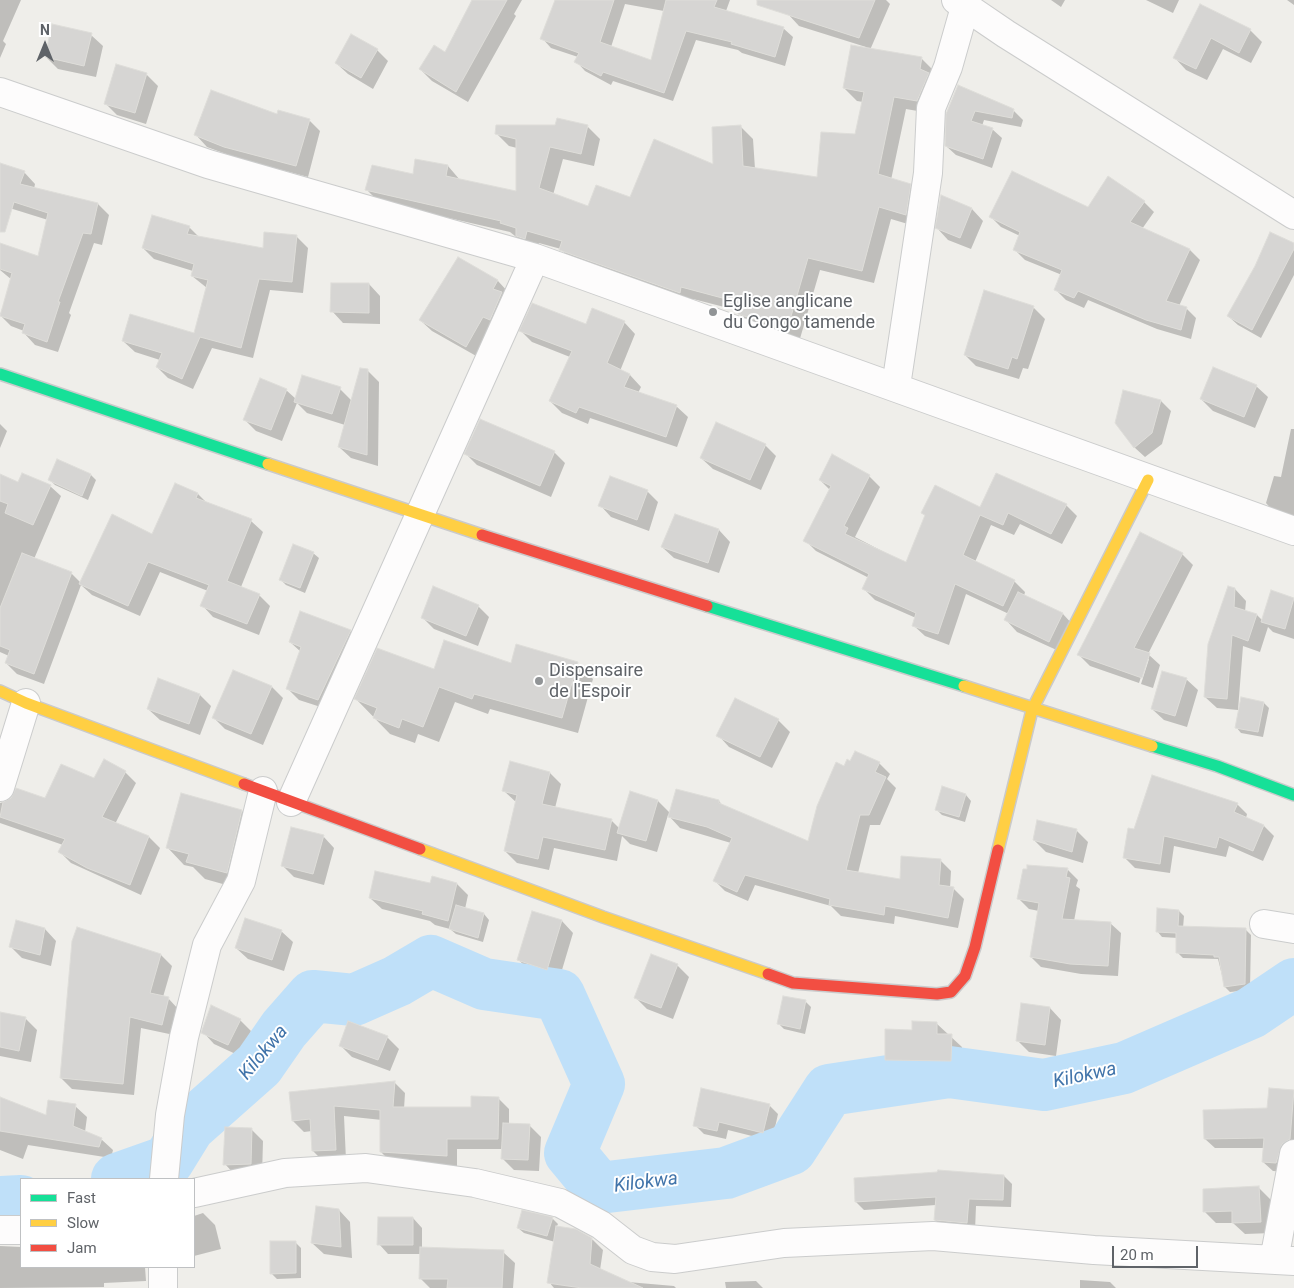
<!DOCTYPE html>
<html>
<head>
<meta charset="utf-8">
<style>
	body { margin:0 }
	#map { position:relative; width:1294px; height:1288px; overflow:hidden; background:#efeeea; font-family:Roboto,sans-serif }
	canvas { display:block }
	.legend { position:absolute; left:20px; top:1178px; width:175px; height:90px; box-sizing:border-box; background:#fff; border:1px solid #bfc1c3; margin:0; padding:6px 9px; list-style:none; font-size:15px; color:#5f6368 }
	.legend li { display:flex; align-items:center; gap:10px; height:25px }
	.legend b { width:25px; border:1px solid #bfc1c3 }
	.north { position:absolute; left:20px; top:20px; width:50px; height:50px; -webkit-text-stroke:4px #fff; paint-order:stroke; rotate:0deg; font-size:14px; font-weight:700; line-height:20px; text-align:center; color:#5f6368 }
	.north::after { content:''; display:block; margin:auto; width:18px; height:22px; background:#5f6368; clip-path:polygon(50% 0,100% 100%,50% 72%,0 100%) }
	.scale { position:absolute; left:1112px; top:1246px; width:86px; height:22px; box-sizing:border-box; border:2px solid #5f6368; border-top:0; padding-left:6px; font-size:15px; line-height:18px; white-space:nowrap; color:#5f6368; -webkit-text-stroke:4px #fff; paint-order:stroke }
</style>
</head>
<body>
<div id="map">
<canvas width="1294" height="1288"></canvas>
<ul class="legend">
<li><b style="height:6px;background:#16e098"></b>Fast</li>
<li><b style="height:6px;background:#ffcf43"></b>Slow</li>
<li><b style="height:6px;background:#f24e42"></b>Jam</li>
</ul>
<div class="north">N</div>
<div class="scale">20 m</div>
</div>
<script>
const ctx = document.querySelector('canvas').getContext('2d');
ctx.lineJoin = 'round';
function fillPath(path, color) { ctx.fillStyle = color; ctx.fill(path, 'evenodd'); }
const shape = rows => new Path2D(rows.map(r => 'M' + r).join(''));
function stroke(path, color, width, dash) { ctx.strokeStyle = color; ctx.lineWidth = width; ctx.lineCap = dash ? 'butt' : 'round'; ctx.setLineDash(dash || []); ctx.stroke(path); }
function write(font, color, halo, rows, align = 'center') {
  ctx.font = font + ' Roboto,sans-serif'; ctx.lineWidth = 4; ctx.setLineDash([]); ctx.textBaseline = 'middle'; ctx.strokeStyle = halo; ctx.fillStyle = color; for (const [text, x, y, turn = 0] of rows) {
    ctx.save(); ctx.translate(x, y); ctx.rotate((+turn || 0) * Math.PI / 180); ctx.textAlign = isNaN(turn) ? turn : align; if (halo) ctx.strokeText(text, 0, 0); ctx.fillText(text, 0, 0); ctx.restore();
  }
}
const shadow = shape([
	[0,0,21,0,3,41,6,44,0,58],
	[473,0,522,0,514,14,516,16,468,102,432,81,420,69,446,54],
	[564,0,730,0,726,11,783,28,793,37,785,66,742,53,738,50,696,40,673,101,613,81,611,85,585,71,576,61,578,57,551,48,542,38],
	[625,4,664,11,652,62,611,47],
	[792,0,886,0,890,4,870,50,922,59,934,71,929,113,906,109,891,180,910,185,923,197,918,227,891,219,874,283,820,270,799,342,752,326,739,314,740,311,693,299,692,304,573,262,561,249,539,243,537,250,530,248,510,232,379,202,367,190,448,166,460,180,517,193,517,148,509,146,497,134,587,126,600,139,594,166,563,159,553,195,588,208,631,199,715,166,741,127,753,139,755,169,818,178,856,136,863,102,857,101,844,88,866,47,799,26,788,14],
	[1051,0,1065,0,1061,7],
	[1146,0,1179,0,1173,13],
	[1287,0,1294,0,1294,5],
	[1201,6,1250,30,1262,42,1251,63,1223,49,1207,80,1186,70,1175,58],
	[91,35,103,46,96,77,58,69,46,57],
	[377,50,388,61,373,89,348,74,336,63],
	[146,74,158,86,146,124,117,115,105,103],
	[950,107,1013,110,1023,120,1021,127,984,120,982,126,992,129,1002,138,992,168,956,155,946,146],
	[278,115,309,120,320,131,308,177,237,158,207,147,196,135],
	[0,165,24,172,35,184,34,189,98,204,109,215,102,245,94,243,69,313,71,315,58,352,35,345,24,333,24,331,11,326,0,315,12,280,0,270,0,260,39,258,48,220,0,205],
	[1144,202,1154,212,1142,229,1190,250,1200,260,1179,306,1186,308,1196,318,1191,339,1157,329,1088,300,1084,308,1066,300,1056,290,1062,275,1025,260,1015,250,1020,236,1001,227,991,217],
	[972,209,983,221,971,249,948,240,937,228],
	[189,227,199,237,264,249,296,236,308,248,303,293,270,290,253,358,212,348,193,389,168,378,157,367,160,360,135,352,123,341,195,335,207,288,192,276,193,271,154,259,143,248],
	[1294,244,1294,275,1261,338,1238,325,1228,316,1256,267],
	[458,259,498,281,509,293,478,357,432,331,420,320],
	[369,284,380,296,380,324,343,323,332,311],
	[1033,307,1045,319,1028,369,1023,368,1019,379,976,366,965,355],
	[624,322,635,334,620,371,630,375,641,387,638,393,676,406,688,417,677,447,590,418,588,424,562,413,550,401,570,357,532,342,521,331],
	[367,370,379,382,378,466,351,458,339,447,345,425,307,413,297,403,282,441,256,431,245,420,286,390,296,399,340,389,352,401],
	[1256,386,1268,397,1255,428,1213,411,1201,399],
	[1161,401,1171,411,1162,444,1145,457,1134,447],
	[0,424,7,431,0,448],
	[1291,429,1294,429,1294,519,1274,512,1266,503,1274,476,1281,477],
	[765,445,776,456,761,490,713,469,701,458],
	[554,452,565,463,551,497,477,465,466,454],
	[58,461,91,475,96,480,88,500,55,485,50,480],
	[0,476,19,483,50,486,61,496,34,559,71,573,81,583,153,536,198,494,208,504,251,521,263,532,241,587,259,595,270,606,259,635,213,617,202,605,208,591,160,572,140,616,92,595,81,585,44,684,17,674,6,663,9,656,0,652],
	[869,476,880,487,855,537,907,564,926,516,922,513,1066,505,1077,516,1062,544,1020,524,1014,535,991,525,975,562,1014,581,1025,592,1024,596,1063,614,1074,626,1061,652,1017,632,1006,620,1009,614,966,594,949,645,925,636,913,625,916,618,875,600,864,589,869,578,816,551,805,540,830,490,820,480],
	[647,491,658,502,649,531,611,517,600,505],
	[676,516,719,530,730,542,719,573,674,558,662,547],
	[313,553,319,558,305,593,286,585,281,580],
	[1182,554,1193,565,1148,654,1160,665,1153,688,1141,684,1149,659,1147,659,1139,683,1090,666,1079,655],
	[1235,589,1246,601,1245,612,1257,615,1263,621,1272,592,1294,599,1294,639,1273,632,1268,627,1260,652,1243,646,1238,710,1217,708,1205,697],
	[478,606,489,617,478,646,434,629,422,617],
	[350,631,362,642,330,710,299,700,287,688,301,652,290,642],
	[577,663,593,679,578,733,490,709,488,714,455,702,439,742,418,734,415,743,390,734,356,699,511,665],
	[233,671,272,687,283,698,263,745,225,729,214,718],
	[1186,679,1198,690,1187,727,1164,720,1152,709],
	[200,695,211,706,200,735,160,720,148,709],
	[1242,698,1264,703,1269,708,1263,737,1241,733,1236,727],
	[736,700,778,720,790,732,772,768,729,747,718,735],
	[851,762,879,763,890,774,887,779,896,788,880,825,870,825,858,873,901,880,940,860,951,871,950,888,953,888,964,899,958,928,895,916,894,924,841,916,831,906,755,885,748,901,725,891,715,881,731,843,680,828,668,815,657,852,630,844,622,836,617,861,554,848,549,870,517,863,505,851,517,803,504,791,550,773,561,784,555,808,611,820,620,829,658,801,671,814,719,801,723,806,809,843,844,767],
	[125,772,136,783,115,824,149,837,160,848,141,895,71,863,60,852,63,845,0,823,0,803,11,800,46,799,94,780],
	[943,788,966,795,971,801,965,822,942,815,936,809],
	[1237,804,1247,814,1246,818,1264,826,1274,836,1263,861,1229,846,1226,857,1174,846,1170,873,1135,868,1125,858,1135,830],
	[242,811,259,829,244,890,205,879,193,867,184,865,167,847],
	[1076,830,1088,842,1083,863,1046,852,1034,840],
	[323,836,334,848,324,885,294,877,282,865],
	[1068,870,1078,880,1076,886,1080,889,1074,921,1110,923,1121,933,1118,976,1081,974,1041,967,1031,957,1039,911,1029,909,1019,899],
	[457,884,468,895,465,909,484,914,489,920,483,942,456,934,450,929,435,925,430,921,382,909,370,898],
	[1179,911,1184,916,1183,928,1246,930,1251,935,1250,990,1230,992,1225,987,1218,959,1183,958,1177,952,1178,938,1162,937,1157,931],
	[532,913,562,921,573,933,559,980,530,972,519,960],
	[17,921,45,929,56,941,51,966,22,958,10,946],
	[281,931,293,942,284,971,248,959,236,948],
	[161,955,172,966,163,997,168,998,179,1010,174,1035,141,1028,134,1095,72,1089,61,1078],
	[677,965,689,977,673,1019,647,1009,636,998],
	[805,1001,811,1007,805,1034,784,1029,779,1024],
	[1050,1008,1061,1020,1056,1056,1029,1052,1017,1040],
	[0,1013,26,1019,37,1030,31,1062,0,1056],
	[240,1020,251,1031,240,1056,214,1044,203,1032],
	[936,1023,962,1047,962,1072,897,1071,886,1059,914,1031],
	[387,1037,399,1049,390,1071,352,1057,340,1045],
	[394,1082,405,1093,404,1109,472,1109,498,1098,509,1109,509,1125,529,1125,541,1137,539,1171,514,1170,502,1158,503,1149,457,1149,457,1166,392,1163,381,1152,382,1120,344,1116,346,1160,324,1162,313,1151,312,1131,304,1132,293,1121],
	[1294,1091,1294,1152,1286,1172,1273,1171,1263,1162,1265,1148,1215,1148,1205,1139,1268,1109],
	[0,1102,47,1117,75,1106,87,1117,85,1132,101,1139,113,1150,111,1158,28,1145,23,1159,0,1150],
	[769,1105,778,1114,772,1141,728,1130,726,1139,704,1134,695,1125],
	[251,1129,263,1141,262,1176,236,1176,225,1164],
	[1004,1176,1012,1184,1011,1207,976,1206,975,1231,943,1228,935,1220,936,1205,864,1210,856,1202],
	[1259,1188,1270,1199,1272,1233,1245,1234,1233,1223,1216,1223,1205,1212],
	[339,1210,350,1222,352,1258,324,1254,312,1243],
	[203,1213,215,1225,221,1249,194,1256,194,1216],
	[413,1218,422,1228,422,1248,503,1252,515,1263,513,1288,430,1288,420,1278,421,1254,388,1254,379,1244],
	[552,1218,558,1224,556,1228,576,1231,593,1240,603,1250,600,1270,628,1282,674,1286,676,1288,554,1288,549,1282,555,1242,524,1233,518,1228],
	[295,1242,301,1248,301,1278,277,1279,271,1273],
	[0,1246,21,1247,21,1267,145,1267,146,1281,104,1283,104,1287,0,1288],
	[1080,1280,1110,1282,1116,1288,1080,1288],
	[756,1281,763,1288,726,1288,725,1282]
]);
const river = shape([
	[117,1179,168,1161,189,1127,259,1065,284,1029,313,996,354,1000,397,981,431,961,484,984,559,995,599,1084,570,1153,599,1188,726,1173,791,1149,829,1090,949,1072,1044,1085,1124,1068,1251,1013,1294,984],
	[0,1202,21,1201]
]);
const building = shape([
	[472,0,507,0,456,92,419,69,434,45,445,52,472,0],
	[555,0,614,0,600,42,651,60,666,0,717,0,714,7,784,27,775,57,731,44,732,42,686,31,664,93,603,72,601,76,574,62,579,53,540,39,555,0],
	[757,0,875,0,859,38,757,5,757,0],
	[1200,4,1251,29,1239,53,1211,38,1196,69,1173,58,1200,4],
	[52,24,92,33,84,66,45,57,52,24],
	[351,34,378,49,361,78,335,63,351,34],
	[851,45,922,57,920,69,929,73,917,101,894,97,878,174,911,184,906,215,879,207,862,271,808,258,787,330,738,314,741,303,681,287,680,293,663,287,559,250,562,241,527,231,525,239,516,236,516,228,500,223,501,221,365,190,372,165,413,174,415,159,448,165,446,176,516,191,516,139,495,134,496,125,555,125,557,118,588,125,581,154,550,147,539,188,588,206,596,185,630,197,654,139,713,164,712,127,741,125,743,166,817,177,821,132,855,134,864,92,843,88,851,45],
	[116,64,147,73,135,113,104,104,116,64],
	[958,85,1014,109,1012,118,975,111,971,121,993,128,983,159,945,146,946,114,958,85],
	[211,90,277,114,278,110,310,119,296,166,224,147,194,135,211,90],
	[0,163,25,171,20,184,98,203,91,234,83,233,58,302,60,302,47,342,22,333,25,324,0,316,12,273,0,269,0,243,38,256,48,213,14,202,5,232,0,232,0,163],
	[1012,171,1088,207,1108,176,1145,201,1130,222,1190,249,1166,301,1187,307,1181,330,1146,320,1078,291,1074,298,1054,290,1062,270,1013,250,1020,232,989,217,1012,171],
	[941,195,972,208,960,238,935,228,941,195],
	[152,215,190,226,187,234,263,248,264,232,297,235,292,282,259,279,241,348,200,337,182,379,156,367,162,353,122,341,130,314,194,333,208,280,191,276,194,264,142,248,152,215],
	[1270,232,1294,243,1294,249,1252,330,1227,316,1255,266,1270,232],
	[458,257,498,280,493,289,502,292,490,320,483,317,466,347,419,320,458,257],
	[331,283,369,283,369,313,330,312,331,283],
	[984,290,1034,306,1017,359,1012,357,1008,369,964,355,984,290],
	[532,303,586,324,592,308,625,321,607,363,630,374,624,387,677,405,666,437,579,407,576,413,549,401,572,351,519,331,532,303],
	[1213,367,1257,385,1244,417,1200,399,1213,367],
	[360,368,368,369,367,455,338,447,360,368],
	[302,375,341,387,332,414,294,402,302,375],
	[260,378,287,389,271,430,243,420,260,378],
	[1123,390,1161,400,1152,433,1134,448,1115,423,1123,390],
	[480,419,555,451,540,486,464,454,480,419],
	[716,422,766,444,750,480,700,458,716,422],
	[832,454,870,475,844,526,848,528,845,534,906,562,925,515,921,513,935,485,980,507,996,473,1067,504,1051,534,1008,513,1003,525,980,515,963,555,1015,580,1003,606,955,584,938,634,912,626,916,613,862,589,869,574,803,541,831,486,819,480,832,454],
	[57,459,91,474,82,496,48,480,57,459],
	[22,473,51,485,33,525,5,513,8,504,0,501,0,474,18,482,22,473],
	[610,476,648,490,637,520,598,506,610,476],
	[175,483,198,493,196,498,252,519,227,581,260,594,247,624,200,606,209,585,148,562,128,606,79,584,112,514,152,534,175,483],
	[675,514,719,529,708,563,661,547,675,514],
	[1140,532,1183,553,1134,648,1150,653,1142,678,1077,655,1140,532],
	[293,544,314,552,300,588,279,580,293,544],
	[22,553,72,572,34,674,5,663,10,650,0,646,0,608,22,553],
	[433,586,479,605,466,636,421,618,433,586],
	[1228,586,1235,588,1234,607,1257,614,1248,641,1232,635,1227,699,1204,697,1208,644,1228,586],
	[1271,590,1294,598,1285,629,1261,622,1271,590],
	[1018,592,1063,613,1049,642,1004,620,1018,592],
	[300,611,351,630,318,700,286,689,301,647,289,642,300,611],
	[444,640,511,663,516,644,578,662,562,718,474,694,472,699,439,687,423,727,402,719,399,728,373,718,377,708,354,699,377,648,434,669,444,640],
	[233,670,272,686,251,734,212,718,233,670],
	[1162,671,1187,678,1175,716,1151,709,1162,671],
	[158,678,200,694,189,724,147,709,158,678],
	[1241,697,1264,702,1258,732,1235,728,1241,697],
	[735,698,779,719,760,757,716,736,735,698],
	[855,751,880,762,875,772,886,777,869,815,860,815,846,870,900,879,901,856,941,859,939,885,954,887,948,918,885,906,884,915,829,905,830,899,745,875,737,892,713,881,732,838,707,827,668,817,676,789,719,800,719,803,808,841,817,806,836,762,844,766,847,759,850,761,855,751],
	[104,759,126,771,102,817,149,836,130,885,87,868,58,852,65,839,0,817,3,802,11,798,16,788,45,798,61,764,94,778,104,759],
	[510,761,550,772,542,804,612,819,605,850,543,837,538,859,504,851,517,795,502,791,510,761],
	[1152,775,1238,803,1234,812,1264,825,1253,851,1219,837,1216,848,1164,836,1160,864,1123,858,1128,828,1134,829,1152,775],
	[942,786,966,794,959,817,935,810,942,786],
	[630,791,658,800,646,841,617,833,630,791],
	[181,793,242,810,227,873,186,862,189,854,166,848,181,793],
	[1037,820,1077,829,1072,852,1033,840,1037,820],
	[291,827,324,835,313,874,281,866,291,827],
	[1027,865,1068,868,1066,877,1070,878,1062,919,1111,922,1108,966,1070,964,1030,957,1039,903,1017,899,1023,869,1027,869,1027,865],
	[375,871,430,883,432,876,457,883,448,921,422,914,423,911,369,898,375,871],
	[456,905,484,913,478,938,449,929,456,905],
	[1157,908,1179,910,1178,926,1246,928,1245,984,1224,987,1219,957,1214,957,1214,955,1176,953,1176,933,1156,932,1157,908],
	[532,911,562,920,547,970,517,960,532,911],
	[245,918,282,930,272,960,235,948,245,918],
	[16,920,45,928,40,955,9,947,16,920],
	[77,927,161,954,150,993,169,997,162,1025,130,1017,123,1084,60,1078,72,941,77,927],
	[651,954,678,964,661,1008,634,998,651,954],
	[783,996,806,1000,800,1029,777,1024,783,996],
	[1021,1003,1050,1007,1045,1045,1016,1041,1021,1003],
	[211,1005,241,1019,228,1045,201,1033,211,1005],
	[0,1012,26,1017,19,1051,0,1047,0,1012],
	[348,1021,388,1036,378,1060,339,1046,348,1021],
	[912,1021,937,1022,937,1034,952,1034,951,1061,885,1060,885,1029,912,1030,912,1021],
	[395,1081,393,1107,471,1107,471,1096,499,1097,498,1139,447,1139,447,1156,380,1152,380,1110,334,1106,336,1150,312,1151,310,1119,292,1121,289,1092,395,1081],
	[701,1088,770,1104,763,1133,719,1122,717,1131,693,1126,701,1088],
	[1269,1088,1294,1090,1290,1139,1282,1144,1276,1163,1262,1162,1264,1138,1204,1139,1203,1110,1267,1108,1269,1088],
	[0,1097,46,1115,48,1100,76,1104,73,1126,102,1138,99,1147,0,1131,0,1097],
	[503,1123,530,1124,528,1160,501,1159,503,1123],
	[225,1127,252,1128,251,1164,223,1165,225,1127],
	[938,1170,1004,1175,1003,1200,969,1199,967,1223,934,1220,936,1197,855,1202,854,1178,937,1172,938,1170],
	[1259,1186,1261,1222,1232,1223,1232,1211,1203,1212,1203,1189,1259,1186],
	[316,1206,339,1209,341,1247,311,1243,316,1206],
	[522,1210,553,1217,547,1236,517,1228,522,1210],
	[378,1217,413,1217,413,1245,377,1245,378,1217],
	[556,1226,576,1229,592,1238,590,1264,643,1288,582,1288,547,1283,556,1226],
	[270,1241,296,1241,296,1273,270,1274,270,1241],
	[420,1247,504,1250,502,1288,447,1288,448,1279,419,1279,420,1247]
]);
const street = shape([
	[956,0,1006,34,1294,215],
	[0,92,208,164,535,258,1294,531],
	[896,386,928,173,931,108,948,67,965,7],
	[0,787,26,703],
	[291,802,535,258],
	[1264,924,1294,929],
	[164,1179,170,1115,184,1037,207,945,241,881,263,791],
	[194,1193,285,1173,366,1168,475,1183,560,1203,601,1225,633,1250,652,1257,675,1259,784,1243,933,1236,1094,1250,1294,1261],
	[0,1230,21,1230],
	[1274,1260,1294,1154],
	[163,1267,163,1288]
]);
const fast = shape([
	[0,374,268,464],
	[707,606,964,686],
	[1152,746,1217,766,1294,795]
]);
const slow = shape([
	[268,464,482,535],
	[964,686,1152,746],
	[0,691,26,703,244,784],
	[420,849,603,917,768,974],
	[998,850,1032,710,1148,480]
]);
const jam = shape([
	[482,535,707,606],
	[244,784,420,849],
	[768,974,793,983,937,994,951,992,965,976,975,947,998,850]
]);
const markers = [
	[713,312,5,"#919496"],
	[539,681,5,"#919496"]
];
const poiNames = [
	["Eglise anglicane",723,302],
	["du Congo tamende",723,323],
	["Dispensaire",549,671],
	["de l'Espoir",549,692]
];
const waterNames = [
	["Kilokwa",264,1053,-50],
	["Kilokwa",1085,1076,-12],
	["Kilokwa",646,1183,-7]
];
fillPath(shadow, '#0003');
stroke(river, '#bfe0f9', 52);
fillPath(building, '#d6d5d3');
stroke(building, '#deddd9', 1);
stroke(street, '#cbcccc', 30);
stroke(fast, '#cacacb', 14);
stroke(slow, '#cacacb', 14);
stroke(jam, '#cacacb', 14);
stroke(street, '#fdfcfc', 28);
stroke(fast, '#16e098', 11);
stroke(slow, '#ffcf43', 11);
stroke(jam, '#f24e42', 11);
for (const [x, y, r, color] of markers) { const dot = new Path2D(); dot.arc(x, y, r, 0, 2 * Math.PI); ctx.fillStyle = color; ctx.fill(dot); stroke(dot, '#fff', 2); }
write('18px', '#5f6368', '#fff', poiNames, 'left');
write('italic 19px', '#4174aa', '#fff', waterNames);
</script>
</body>
</html>
